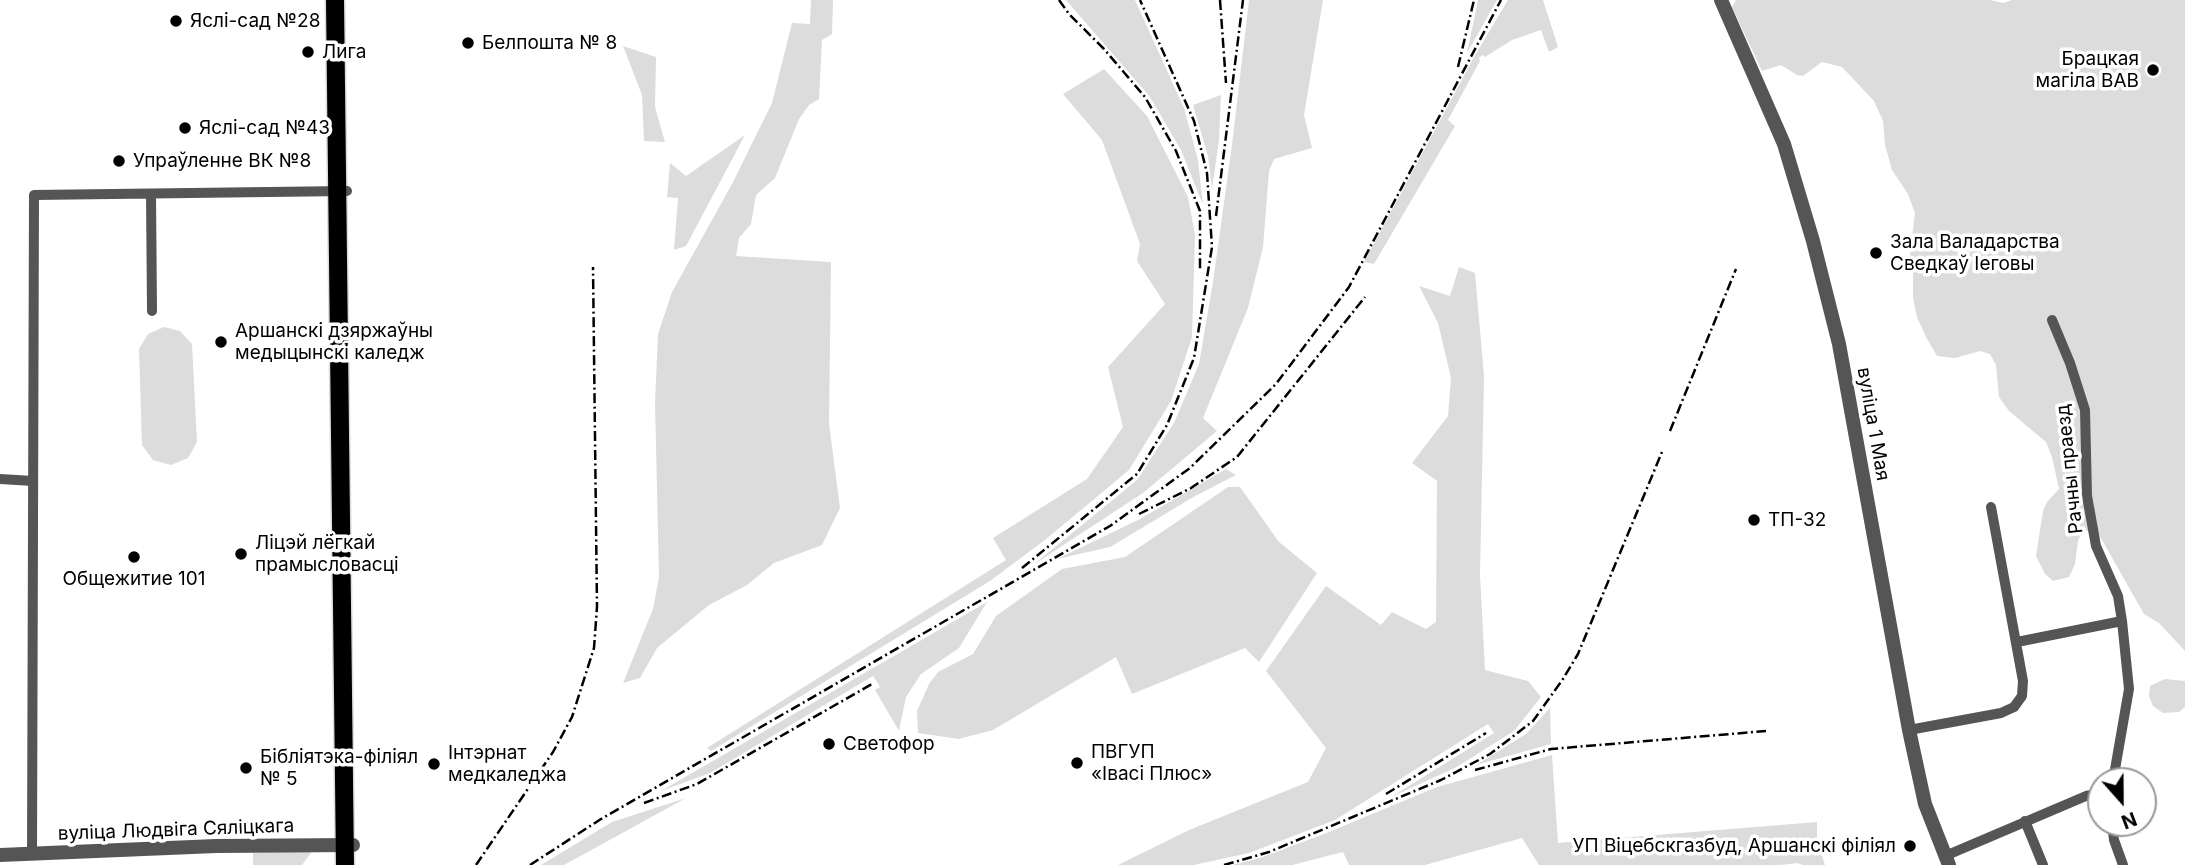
<!DOCTYPE html>
<html>
<head>
<meta charset="utf-8">
<style>
	body { margin:0 }
	#map { position:relative; width:2185px; height:865px; overflow:hidden; background:#fff; font-family:Inter,sans-serif }
	canvas { display:block }
	.north { position:absolute; left:2087px; top:767px; width:70px; height:70px; box-sizing:border-box; background:#fff; border:2px solid #999; border-radius:50%; rotate:159deg; font-size:19px; font-weight:700; line-height:28px; text-align:center; color:#000 }
	.north::after { content:''; display:block; margin:auto; width:24px; height:32px; background:#000; clip-path:polygon(50% 0,100% 100%,50% 72%,0 100%) }
</style>
</head>
<body>
<div id="map">
<canvas width="2185" height="865"></canvas>
<div class="north">N</div>
</div>
<script>
const ctx = document.querySelector('canvas').getContext('2d');
ctx.lineJoin = 'round';
function fillPath(path, color) { ctx.fillStyle = color; ctx.fill(path, 'evenodd'); }
const shape = rows => new Path2D(rows.map(r => 'M' + r).join(''));
function stroke(path, color, width, dash) { ctx.strokeStyle = color; ctx.lineWidth = width; ctx.lineCap = dash ? 'butt' : 'round'; ctx.setLineDash(dash || []); ctx.stroke(path); }
function write(font, color, halo, rows, align = 'center') {
  ctx.font = font + ' Inter,sans-serif'; ctx.lineWidth = 7; ctx.setLineDash([]); ctx.textBaseline = 'middle'; ctx.strokeStyle = halo; ctx.fillStyle = color; for (const [text, x, y, turn = 0] of rows) {
    ctx.save(); ctx.translate(x, y); ctx.rotate((+turn || 0) * Math.PI / 180); ctx.textAlign = isNaN(turn) ? turn : align; if (halo) ctx.strokeText(text, 0, 0); ctx.fillText(text, 0, 0); ctx.restore();
  }
}
const green = shape([
	[811,0,833,0,832,34,822,40,819,99,809,105,799,119,775,178,756,195,751,224,739,238,736,256,831,262,829,424,840,508,822,545,774,563,747,585,709,605,657,648,640,678,623,683,653,609,659,577,655,403,658,334,672,292,732,184,772,103,792,23,810,24],
	[1066,0,1135,0,1184,108,1198,160,1203,205,1181,150,1150,97],
	[1249,0,1323,0,1304,115,1312,148,1274,159,1269,171,1263,247,1248,308,1203,418,1217,431,1143,493,1033,565,1137,480,1174,423,1199,364,1213,282,1232,145],
	[1478,0,1497,0,1467,53],
	[1508,0,1543,0,1558,47,1549,52,1541,30,1512,40,1485,57,1482,55,1479,58,1480,61,1448,120,1455,126,1374,264,1364,262,1474,57],
	[1736,0,1990,0,2003,3,2012,0,2185,0,2185,651,2159,623,2144,614,2098,533,2083,530,2078,541,2075,564,2069,577,2053,581,2045,574,2036,556,2043,511,2047,502,2059,489,2052,457,2046,442,2009,411,1999,397,1996,365,1990,354,1980,351,1955,358,1937,356,1926,337,1917,317,1913,298,1913,269,1910,255,1915,213,1908,194,1892,170,1885,145,1883,121,1874,101,1842,67,1822,62,1803,76,1797,75,1781,65,1762,71,1732,7],
	[623,46,656,57,655,107,665,142,644,141,642,95],
	[1104,69,1147,116,1188,197,1195,235,1192,337,1171,401,1129,470,1045,540,990,581,711,751,707,748,1006,560,993,538,1087,479,1123,427,1108,367,1165,304,1137,261,1140,244,1102,140,1063,94],
	[1221,95,1219,140,1212,189,1208,156,1193,105],
	[745,135,686,246,674,250,678,198,667,197,670,163,686,176],
	[1459,267,1475,273,1484,376,1480,575,1485,670,1528,681,1541,697,1514,731,1455,768,1391,797,1494,733,1488,724,1335,820,1249,853,1194,865,1118,865,1189,830,1308,782,1326,748,1266,671,1326,586,1381,625,1392,612,1426,629,1436,622,1437,481,1412,463,1448,416,1451,378,1438,323,1419,286,1450,296],
	[164,327,180,331,192,344,197,442,188,458,171,465,153,460,142,445,139,349,148,334],
	[1226,469,1236,475,1195,496,1110,547,1057,559,1140,519],
	[1228,487,1240,487,1279,542,1317,573,1259,662,1245,648,1132,694,1116,657,993,730,959,739,918,733,917,711,929,684,938,672,973,654,996,616,1062,569,1125,557],
	[987,602,959,648,921,674,906,697,899,731,875,690,880,687,873,676,710,773,661,791],
	[2165,679,2185,681,2185,707,2179,712,2163,713,2153,706,2149,696,2150,686],
	[1550,708,1551,744,1476,765,1526,734],
	[1552,755,1558,843,1817,822,1817,840,1825,865,1802,865,1798,863,1780,865,1539,865,1522,838,1425,865,1349,865,1343,852,1292,865,1232,865,1260,858,1329,832,1437,787],
	[686,798,564,865,541,865,612,822],
	[299,850,313,850,302,865,253,865,253,853]
]);
const minor = shape([
	[151,194,152,311],
	[2052,320,2070,363,2085,410,2087,496,2096,546,2118,596,2122,621,2129,689,2113,781],
	[0,479,33,481],
	[2017,642,2122,621],
	[1909,730,2001,713,2014,707,2022,696,2023,681,1991,507],
	[2025,821,2043,865],
	[2112,823,2114,840,2123,865],
	[32,854,34,195,347,191],
	[1945,856,2086,796,2101,793]
]);
const tertiary = shape([
	[1721,0,1784,144,1813,241,1839,344,1909,730,1925,804,1949,865],
	[0,855,216,846,353,845]
]);
const primary = shape([
	[335,0,345,865]
]);
const rail = shape([
	[1059,0,1069,14,1104,49,1145,97,1176,151,1200,211,1200,271],
	[1220,0,1226,83],
	[1458,67,1474,0],
	[1216,216,1243,0],
	[1670,431,1736,269],
	[1139,514,1191,488,1237,457,1365,297],
	[1022,568,1137,474,1167,425,1194,358,1212,247,1207,173,1194,121,1140,0],
	[1475,770,1551,749,1766,731],
	[1386,794,1486,733],
	[644,803,697,784,872,684],
	[476,865,553,752,572,717,594,648,597,607,593,267],
	[530,865,601,819,1110,526,1190,468,1276,384,1349,287,1501,0],
	[1224,865,1269,852,1441,780,1490,754,1533,721,1563,679,1578,654,1662,452]
]);
const markers = [
	[176,21,7,"#000"],
	[468,43,7,"#000"],
	[308,52,7,"#000"],
	[2153,70,7,"#000"],
	[185,128,7,"#000"],
	[119,161,7,"#000"],
	[1876,253,7,"#000"],
	[221,342,7,"#000"],
	[1754,520,7,"#000"],
	[241,554,7,"#000"],
	[134,557,7,"#000"],
	[829,744,7,"#000"],
	[1077,763,7,"#000"],
	[434,764,7,"#000"],
	[246,768,7,"#000"],
	[1910,846,7,"#000"]
];
const poiNames = [
	["Яслі-сад №28",190,21],
	["Белпошта № 8",482,43],
	["Лига",322,52],
	["Брацкая",2139,59,"right"],
	["магіла ВАВ",2139,81,"right"],
	["Яслі-сад №43",199,128],
	["Упраўленне ВК №8",133,161],
	["Зала Валадарства",1890,242],
	["Сведкаў Іеговы",1890,264],
	["Аршанскі дзяржаўны",235,331],
	["медыцынскі каледж",235,353],
	["ТП-32",1768,520],
	["Ліцэй лёгкай",255,543],
	["прамысловасці",255,565],
	["Общежитие 101",134,579,"center"],
	["Светофор",843,744],
	["ПВГУП",1091,752],
	["«Івасі Плюс»",1091,774],
	["Інтэрнат",448,753],
	["медкаледжа",448,775],
	["Бібліятэка-філіял",260,757],
	["№ 5",260,779],
	["УП Віцебскгазбуд, Аршанскі філіял",1896,846,"right"]
];
const streetNames = [
	["вуліца 1 Мая",1873,424,80],
	["Рачны праезд",2070,469,-96],
	["вуліца Людвіга Сяліцкага",176,830,-2]
];
fillPath(green, '#dcdcdc');
stroke(primary, '#dbdbdb', 21);
stroke(minor, '#555', 10);
stroke(tertiary, '#555', 14);
stroke(primary, '#000', 18);
stroke(rail, '#000', 2.5, [10, 3.5, 2, 3.5]);
for (const [x, y, r, color] of markers) { const dot = new Path2D(); dot.arc(x, y, r, 0, 2 * Math.PI); ctx.fillStyle = color; ctx.fill(dot); stroke(dot, '#fff', 2.5); }
write('19px', '#000', '#fff', poiNames, 'left');
write('19px', '#000', '#fff', streetNames);
</script>
</body>
</html>
